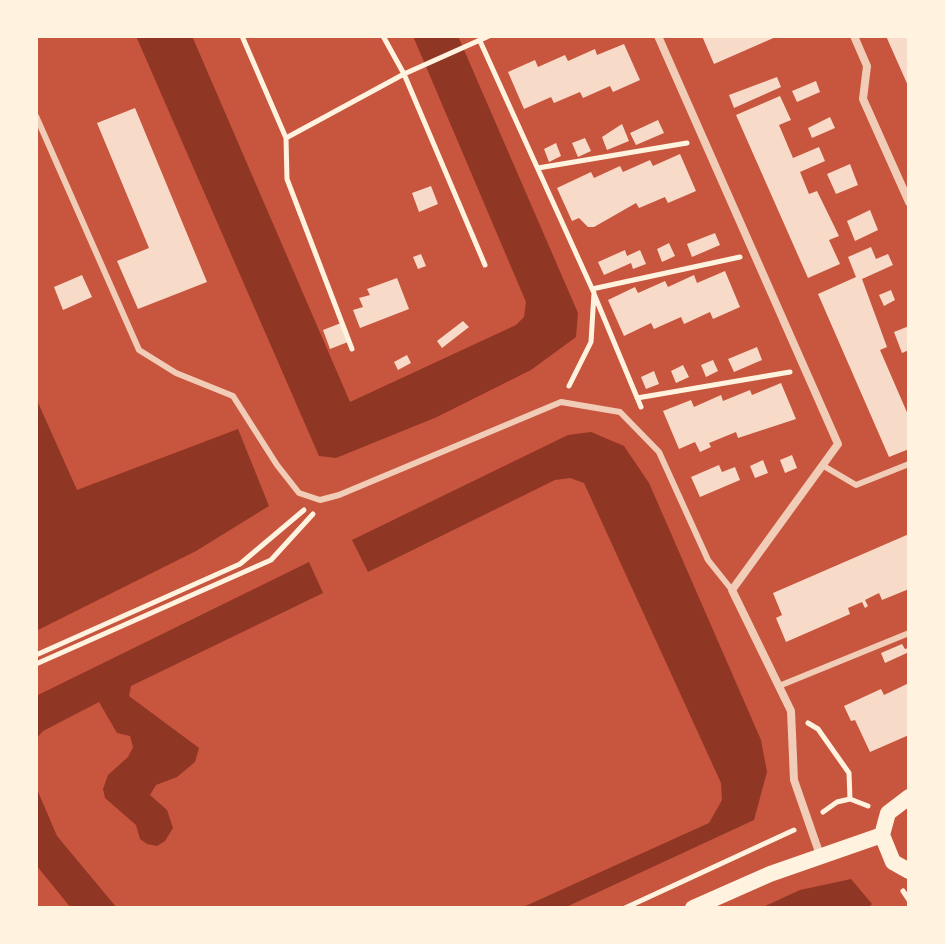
<!DOCTYPE html>
<html>
<head>
<meta charset="utf-8">
<style>
	body { margin:0 }
	#map { position:relative; width:945px; height:944px; overflow:hidden; background:#c8553d; font-family:"Zilla Slab",serif }
	canvas { display:block }
	.frame { position:absolute; inset:0; border:38px solid #fff3e0; pointer-events:none }
</style>
</head>
<body>
<div id="map">
<canvas width="945" height="944"></canvas>
<div class="frame"></div>
</div>
<script>
const ctx = document.querySelector('canvas').getContext('2d');
ctx.lineJoin = 'round';
function fillPath(path, color) { ctx.fillStyle = color; ctx.fill(path, 'evenodd'); }
const shape = rows => new Path2D(rows.map(r => 'M' + r).join(''));
function stroke(path, color, width, dash) { ctx.strokeStyle = color; ctx.lineWidth = width; ctx.lineCap = dash ? 'butt' : 'round'; ctx.setLineDash(dash || []); ctx.stroke(path); }
const water = shape([
	[136,36,192,36,350,402,516,325,524,317,526,302,413,36,458,36,578,313,576,337,531,370,437,417,336,458,319,456],
	[36,398,77,490,238,429,269,506,196,551,36,631],
	[591,432,624,446,649,483,761,740,767,772,754,820,564,908,521,908,709,823,722,800,721,783,584,483,570,478,555,480,368,572,352,540,568,435],
	[309,562,323,593,131,686,129,696,199,748,195,762,177,777,156,785,150,795,167,810,173,828,165,841,157,846,147,844,140,839,136,825,105,798,103,789,108,775,128,757,133,747,130,736,117,733,99,702,43,731,36,739,36,696],
	[36,787,57,836,117,908,71,908,36,865],
	[851,879,872,904,868,908,761,908,800,890]
]);
const building = shape([
	[702,36,778,36,714,64],
	[886,36,909,36,909,88],
	[624,44,640,80,613,92,610,86,583,98,580,92,554,103,551,97,524,109,508,72,535,60,538,67,565,55,568,61,595,49,597,55],
	[777,77,781,87,734,108,729,95],
	[816,81,820,92,797,102,792,91],
	[780,96,791,120,779,125,793,158,819,147,825,161,800,172,809,194,817,191,839,236,829,240,840,264,808,278,736,115],
	[135,108,207,282,138,309,117,261,149,248,97,123],
	[830,117,835,128,812,138,808,128],
	[658,120,664,133,636,145,630,133],
	[622,124,629,141,607,150,602,137],
	[585,138,591,151,578,157,572,143],
	[556,143,561,156,549,162,544,149],
	[680,154,696,191,668,203,665,197,639,208,636,203,594,227,588,227,579,218,572,221,557,188,591,172,594,178,620,166,623,172,650,160,653,166],
	[850,164,858,185,836,194,827,174],
	[431,186,438,204,419,212,412,193],
	[870,210,878,230,855,241,847,221],
	[715,233,720,245,692,257,687,244],
	[669,243,675,256,662,262,657,249],
	[871,247,876,259,888,254,893,265,862,279,887,347,880,350,909,417,909,449,889,457,818,294,856,277,848,257],
	[625,250,627,256,640,250,646,264,633,269,631,263,604,275,598,262],
	[421,254,426,266,418,269,413,257],
	[725,271,740,307,713,319,710,312,684,324,681,317,654,329,651,323,624,336,608,300,635,287,638,293,665,281,668,287,694,275,697,283],
	[82,275,92,297,63,310,54,287],
	[397,278,409,309,360,328,353,310,363,307,359,298,370,295,367,289],
	[891,290,895,300,884,306,879,295],
	[463,321,469,327,442,348,437,341],
	[341,323,348,342,330,349,323,330],
	[909,326,909,350,902,353,894,332],
	[757,347,762,360,734,372,728,359],
	[407,355,411,363,398,370,394,362],
	[713,360,718,371,706,377,701,365],
	[683,365,689,377,676,383,671,371],
	[654,371,659,384,646,389,641,377],
	[781,383,796,419,738,438,736,432,709,443,711,447,700,452,695,442,679,449,663,411,691,400,694,407,721,395,723,401,750,390,752,395],
	[792,455,797,468,785,473,780,460],
	[763,460,768,473,755,478,750,466],
	[719,465,722,472,735,467,740,480,700,497,691,477],
	[909,534,909,589,882,600,879,593,865,600,868,606,865,608,862,602,848,608,850,614,786,642,776,618,782,615,773,593],
	[902,644,905,649,909,648,909,652,885,663,881,653],
	[909,683,909,735,870,752,855,720,851,721,844,706,881,689,884,695]
]);
const path = shape([
	[242,36,286,138,287,179,352,349],
	[383,36,404,74,485,265],
	[480,41,594,293,591,342,569,386],
	[286,138,404,74,489,36],
	[538,168,687,143],
	[592,289,740,257],
	[594,294,641,407],
	[637,398,790,372],
	[36,655,240,564,304,510],
	[36,664,271,560,313,514],
	[808,723,818,729,849,773,850,799],
	[823,812,837,802,850,799,868,806],
	[903,891,909,900],
	[625,908,794,830]
]);
const service = shape([
	[36,116,139,350,176,373,233,396,277,465,299,493,320,500,339,495,561,402,620,412,659,452,708,560,732,590],
	[822,465,856,485,909,464],
	[779,686,909,633]
]);
const minor = shape([
	[658,36,838,444,732,590,791,711,794,780,820,855],
	[854,36,867,66,863,99,909,202]
]);
const secondary = shape([
	[909,797,888,813,882,835,893,862,909,871],
	[693,908,770,874,882,835]
]);
fillPath(water, '#8f3625');
fillPath(building, '#f7dbc8');
stroke(path, '#fff3e0', 5);
stroke(service, '#f1ccb7', 6);
stroke(minor, '#f1ccb7', 8);
stroke(secondary, '#fff3e0', 16);
</script>
</body>
</html>
